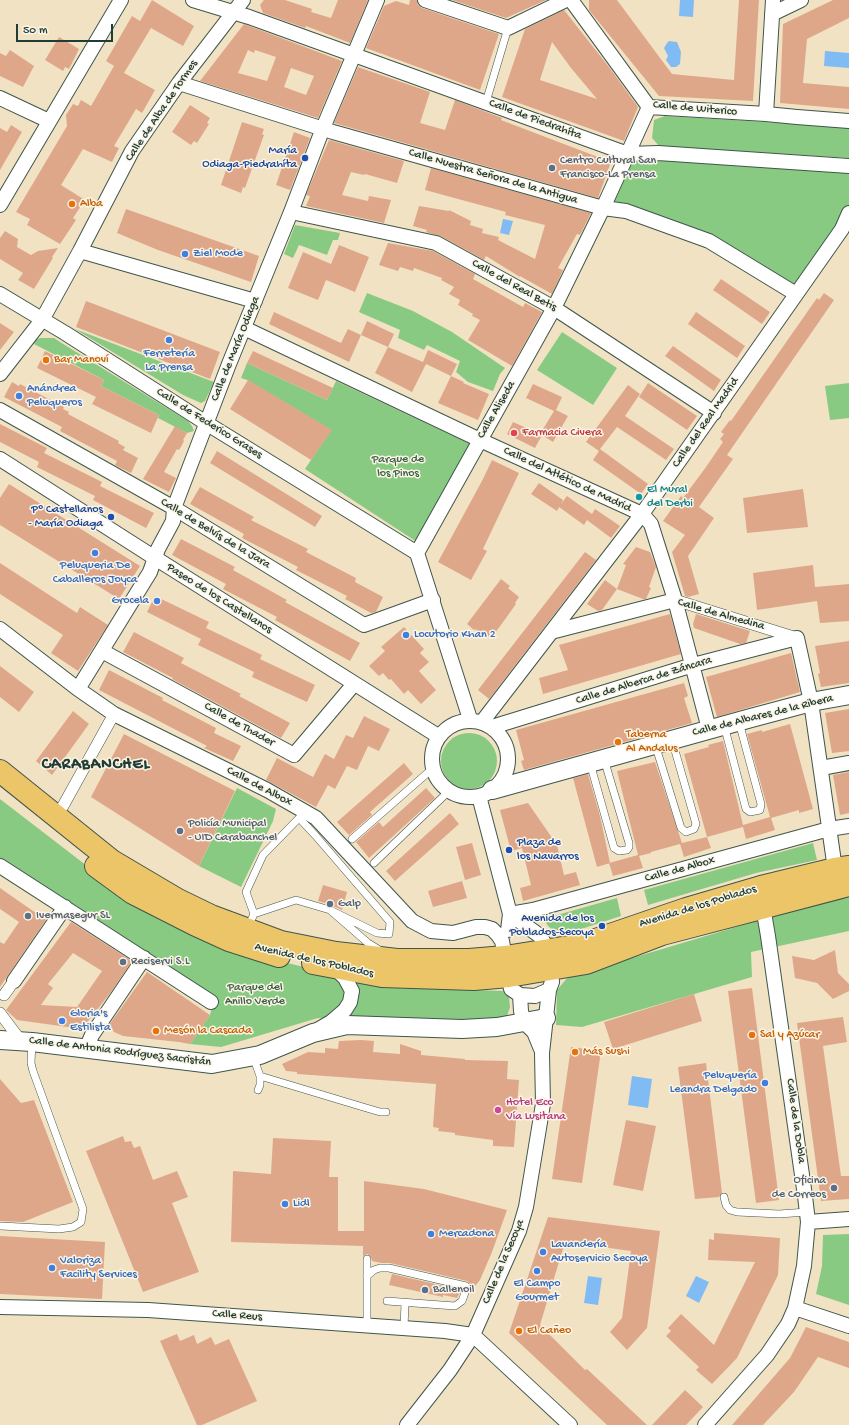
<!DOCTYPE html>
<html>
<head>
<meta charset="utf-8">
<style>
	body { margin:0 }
	#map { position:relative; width:849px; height:1425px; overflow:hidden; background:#f2e2c4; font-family:"Gochi Hand",sans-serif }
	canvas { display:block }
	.scale { position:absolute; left:16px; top:24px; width:97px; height:18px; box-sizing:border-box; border:2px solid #1f3d34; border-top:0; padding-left:5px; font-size:12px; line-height:14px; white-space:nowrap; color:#1f3d34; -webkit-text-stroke:3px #fcf5e5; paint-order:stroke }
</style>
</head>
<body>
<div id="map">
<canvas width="849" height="1425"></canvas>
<div class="scale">50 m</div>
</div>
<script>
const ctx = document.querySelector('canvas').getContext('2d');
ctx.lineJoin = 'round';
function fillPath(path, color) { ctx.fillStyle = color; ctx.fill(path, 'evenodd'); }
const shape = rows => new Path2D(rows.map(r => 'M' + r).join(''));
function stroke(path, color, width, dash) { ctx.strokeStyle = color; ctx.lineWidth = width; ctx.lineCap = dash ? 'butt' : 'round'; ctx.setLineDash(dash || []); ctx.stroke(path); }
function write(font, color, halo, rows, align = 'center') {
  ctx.font = font + ' "Gochi Hand",sans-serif'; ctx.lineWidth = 3; ctx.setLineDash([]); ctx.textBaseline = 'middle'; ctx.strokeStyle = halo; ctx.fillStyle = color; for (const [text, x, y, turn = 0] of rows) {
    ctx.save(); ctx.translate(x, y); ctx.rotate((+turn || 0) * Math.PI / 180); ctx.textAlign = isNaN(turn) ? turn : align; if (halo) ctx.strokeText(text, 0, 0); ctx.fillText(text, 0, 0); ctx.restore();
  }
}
const green = shape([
	[665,116,849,127,849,158,659,146,652,138,654,120],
	[628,154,849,166,849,213,796,294,709,239,604,207],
	[295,225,340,233,338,240,333,240,327,255,299,245,293,258,284,254],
	[367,293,413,311,452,332,505,368,500,374,493,391,468,382,456,372,460,361,427,345,424,350,398,338,400,330,359,312],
	[75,329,214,382,205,401,201,403,183,395],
	[562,332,617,368,593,405,537,370],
	[41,338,54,338,60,342,188,421,192,426,194,431,187,433,158,418,159,415,101,386,104,380,34,344,36,339],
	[247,363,327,400,336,381,470,444,417,542,305,469,331,430,247,380,241,378],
	[849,383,849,418,830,420,825,386],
	'441 761a28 28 0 1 1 56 0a28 28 0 1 1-56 0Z',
	[237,788,276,809,273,821,241,887,199,866],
	[0,799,143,909,279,961,387,987,505,991,509,997,510,1007,507,1016,496,1021,368,1022,318,1018,221,1047,190,1044,210,1015,214,999,0,859],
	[813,843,817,860,756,873,648,905,644,890],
	[617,898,621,916,566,934,557,932,549,927,543,919],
	[849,898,849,931,751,952,752,977,582,1027,556,1025,557,990,568,977,827,900],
	[849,1234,849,1305,816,1294,822,1266,823,1235]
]);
const water = shape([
	[680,0,694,0,693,17,679,16],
	[669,41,677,42,681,52,680,64,676,67,671,67,666,60,668,56,664,48,667,43],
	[825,51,849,53,849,68,824,66],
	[503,219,513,221,509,235,500,233],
	[632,1076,652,1079,648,1108,628,1105],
	[588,1276,602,1278,598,1305,584,1303],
	[696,1276,709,1282,699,1303,686,1296]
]);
const building = shape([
	[152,0,194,26,183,46,151,28,124,73,155,90,142,113,136,109,114,146,119,148,112,162,83,149,61,185,85,200,73,218,76,220,60,244,27,225,30,219,16,212,67,126,66,115,73,104,78,106,81,100,91,106,114,66,106,61,132,16,140,21],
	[264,0,285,0,312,9,311,12,331,18,338,0,368,0,350,43,306,26,305,28,263,13,260,5],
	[410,0,417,0,418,5,422,8,499,34,480,90,366,48,384,6,396,1,409,5],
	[452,0,546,0,506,18],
	[589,0,617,0,672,74,734,80,739,0,759,0,753,101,659,96,589,10],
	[833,0,849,0,849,18,807,39,803,83,849,87,849,109,780,103,783,24],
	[564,10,609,67,638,107,624,141,502,97,525,29],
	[552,42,571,68,597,99,540,80],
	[244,24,342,61,318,118,200,81],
	[248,50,254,53,255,50,276,57,267,81,238,73],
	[291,68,314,76,306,95,284,87],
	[59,37,79,49,69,69,65,67,63,71,45,60],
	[10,50,34,66,23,87,0,76,0,53,6,56],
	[358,67,430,92,420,123,445,130,455,100,502,118,501,120,611,162,598,198,334,123],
	[190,105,210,118,207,123,209,124,197,143,194,141,191,145,172,132],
	[242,122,264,129,262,134,264,135,245,188,243,187,241,193,221,185],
	[11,125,22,132,0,170,0,128,7,132],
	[294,132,310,138,290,190,276,185],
	[329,140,404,161,397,183,365,174,364,175,351,172,342,195,368,201,369,196,391,200,384,223,306,206,310,196,306,195],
	[431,168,591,213,580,235,577,234,558,268,563,270,552,294,520,276,520,277,486,256,484,260,440,236,426,232,427,230,413,226,419,206,449,211,449,210,471,221,470,225,483,229,482,233,499,237,498,240,535,259,545,225,505,215,506,212,425,190],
	[126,209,259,256,251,282,158,250,117,233],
	[5,231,18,239,17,247,31,255,38,251,58,248,52,257,53,258,34,289,18,280,23,273,0,259,0,238],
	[388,243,433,251,475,274,473,279,523,307,525,303,542,312,512,366,468,340,480,320,472,316,473,314,458,305,460,300,449,294,454,287,441,280,442,278,414,268,413,271,400,267,398,271,379,265],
	[339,245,369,257,355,292,326,280,318,300,288,288,303,252,331,264],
	[721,279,770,312,762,324,713,290],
	[824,293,834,300,727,455,733,459,699,507,714,518,688,556,699,594,688,597,685,596,672,552,685,535,663,521,681,496,683,498,706,467,723,442,720,439,724,434,721,432,730,420,731,421,817,298,819,300],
	[86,301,220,352,210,379,76,327],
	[274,312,341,343,348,329,361,335,349,362,269,324],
	[696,312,745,346,737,358,688,324],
	[367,321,394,334,388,347,361,335],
	[0,323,14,332,0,350],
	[673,346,721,380,714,391,665,356],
	[388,347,423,362,428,350,457,364,451,376,426,364,412,392,375,373],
	[45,351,104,380,101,386,159,415,151,433,92,404,96,397,37,368],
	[253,351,333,388,327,400,247,363],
	[451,376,464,382,463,383,489,394,478,420,438,403],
	[248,380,332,430,311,460,230,409],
	[12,382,19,386,20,384,64,407,63,409,69,412,68,414,119,441,118,443,125,447,123,450,138,458,131,473,115,465,117,461,60,431,62,427,4,397],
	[648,383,697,416,687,430,639,397],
	[533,384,562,397,556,410,568,416,553,442,542,435,535,448,507,434,513,422,540,434,554,411,526,398],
	[628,385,640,394,625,416,674,449,666,460,617,427,600,449,648,484,641,494,593,460,599,451,586,442],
	[0,424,47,448,44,453,102,482,100,486,154,513,146,528,93,500,95,496,37,467,39,462,0,442],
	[175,426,187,433,183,440,184,441,182,445,179,450,177,449,164,472,176,478,169,492,143,479],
	[217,451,322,516,315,527,210,463],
	[492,460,519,473,483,549,487,551,471,580,438,562,483,479],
	[539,483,563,500,561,504,567,496,592,514,595,509,620,526,611,538,587,520,584,525,559,507,557,511,531,494],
	[9,484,140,566,119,599,0,525,0,498],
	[200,487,254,517,251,520,308,549,306,552,356,578,355,582,383,597,376,612,371,613,345,599,347,596,296,570,298,567,242,538,244,534,190,504],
	[803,489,808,527,747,533,743,498],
	[181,539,235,567,233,570,287,600,285,602,360,643,350,661,275,620,277,617,223,589,226,584,172,555],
	[636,547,650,552,656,567,649,587,651,588,646,599,643,599,617,589,626,565,623,564],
	[585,552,596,560,489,699,478,690],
	[0,563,77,613,80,607,108,625,78,671,51,653,63,635,0,594],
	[813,565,815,587,849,584,849,621,820,623,817,601,757,610,753,573],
	[501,579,510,586,508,588,519,597,515,603,516,604,501,625,494,634,492,632,487,638,475,629,474,630,467,624],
	[605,580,617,589,602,610,598,611,587,604],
	[155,596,209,622,206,628,262,655,260,659,315,685,307,702,252,677,254,672,198,645,201,639,147,612],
	[670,614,681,654,543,694,539,678,568,670,559,645],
	[696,614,750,631,746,643,740,644,694,628,693,624],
	[404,627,424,649,420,653,429,662,419,671,436,690,421,704,408,690,404,694,391,679,389,680,383,673,379,676,369,666,385,651,381,647],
	[134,632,184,658,181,663,241,694,239,696,290,723,281,738,172,679,173,678,123,652],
	[849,641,849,683,821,687,818,674,820,673,815,646],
	[791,653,800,692,717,717,706,677],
	[0,666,34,692,19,712,0,697],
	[109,670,163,698,162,700,216,728,214,733,241,746,233,761,204,748,207,746,99,690],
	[684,683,688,696,684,698,692,723,524,770,521,761,524,760,516,730],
	[849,709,849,751,832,753,825,713],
	[73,711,89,724,52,775,36,761],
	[364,716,390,729,379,751,368,746,357,770,347,766,335,789,328,785,316,807,266,780,277,758,313,777,325,754,334,759,346,735,353,738],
	[790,724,813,809,799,813,799,810,771,818,775,830,746,839,743,827,707,837,684,754,709,747,708,745,723,741,743,825,770,817,747,734,762,730,762,732],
	[124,734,235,791,199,866,91,797],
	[655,762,682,843,707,837,711,848,684,857,680,844,651,852,651,853,639,856,643,868,613,876,609,863,638,855,617,771],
	[404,763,413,774,370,812,372,815,349,835,337,822],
	[849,772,849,813,840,815,833,775],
	[588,774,600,816,610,863,597,867,573,778],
	[426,788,435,798,369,858,356,842,379,822,383,827],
	[528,803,557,845,564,875,576,872,580,885,523,901,520,888,531,885,522,848,511,851,500,810],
	[450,813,459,824,395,881,386,871],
	[472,843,481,875,465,880,456,847],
	[462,881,467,898,433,907,428,891],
	[323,885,347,892,342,910,331,905,318,901],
	[0,888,46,920,0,987,0,942,4,944,19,922,0,909],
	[71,922,132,961,111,992,82,1029,17,1020,6,1010],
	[73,953,102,971,77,1007,41,1005,53,988,48,984],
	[835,950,838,973,849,984,849,991,833,999,817,983,795,978,792,956,814,960],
	[147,972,210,1015,190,1044,179,1042,123,1036,114,1032,109,1025],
	[752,988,779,1200,756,1203,728,991],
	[694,994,702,1021,613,1049,604,1022],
	[843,1017,847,1042,823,1046,841,1176,849,1176,849,1199,821,1201,797,1023],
	[361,1040,374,1041,373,1052,400,1054,400,1044,421,1051,421,1055,465,1059,465,1060,508,1061,507,1079,519,1080,514,1147,493,1146,493,1140,455,1135,455,1133,438,1131,439,1128,433,1127,436,1084,297,1074,297,1072,286,1071,282,1064,308,1052,325,1053,325,1048,338,1049,339,1041],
	[571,1047,601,1051,582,1183,552,1179],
	[706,1063,722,1193,719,1197,695,1199,678,1067],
	[0,1079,21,1103,34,1100,73,1202,23,1222,0,1221],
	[626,1120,656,1126,643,1191,613,1185],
	[123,1136,125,1142,131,1141,134,1148,140,1146,153,1180,177,1171,188,1197,172,1203,199,1272,143,1292,86,1151],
	[273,1138,331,1141,329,1177,338,1177,338,1231,364,1231,364,1181,424,1189,507,1210,492,1252,480,1280,475,1286,471,1285,467,1281,390,1263,381,1263,372,1261,371,1257,369,1255,367,1254,363,1256,363,1246,231,1242,233,1171,271,1174],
	[548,1217,660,1231,647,1328,627,1350,610,1332,622,1318,631,1251,565,1242,540,1325,585,1370,587,1369,647,1425,607,1425,509,1333],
	[714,1233,780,1238,778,1275,737,1358,712,1384,696,1370,699,1367,666,1336,671,1331,668,1328,681,1314,714,1345,755,1262,708,1260,709,1239,714,1240],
	[0,1236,105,1242,102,1299,0,1294],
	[392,1274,461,1290,457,1298,443,1295,443,1297,389,1285],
	[806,1327,849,1342,849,1368,818,1357,794,1392,763,1425,732,1425,790,1358],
	[177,1334,180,1341,194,1335,197,1344,211,1337,215,1345,229,1339,257,1401,202,1425,197,1425,160,1341],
	[685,1390,703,1407,686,1425,652,1425]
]);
const service = shape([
	[486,102,508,28],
	[724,725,746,809,750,812,760,810,761,804,739,722],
	[655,744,681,828,686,832,694,829,696,824,672,740],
	[590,763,614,848,619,851,627,850,629,847,629,843,604,759],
	[299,818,315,835,390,922,389,934,377,933,330,910],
	[352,839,432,769],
	[374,863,449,791],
	[254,914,246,892,263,855,299,818,303,818],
	[248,927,254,914,296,900,330,910,368,943,381,951],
	[253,1056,260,1076,260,1085,258,1090],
	[260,1076,363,1107,380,1112,386,1112],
	[724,1197,726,1205,730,1210,737,1212,779,1214,807,1212],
	[1,1226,59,1229,73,1227,81,1222,83,1209,33,1071,31,1063,32,1042],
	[367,1259,367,1326],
	[367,1276,374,1270,380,1268,389,1268,466,1286,467,1287,462,1301,455,1306,387,1301],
	[404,1328,405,1303]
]);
const pedestrian = shape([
	[675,600,797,638],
	[63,806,114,714],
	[4,995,14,981],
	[0,1013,21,1041]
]);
const minor = shape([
	[193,0,249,17,628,154,658,153,849,166],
	[425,0,508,28,566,0],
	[571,0,649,107,766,114,797,117,849,121],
	[772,14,801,0],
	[179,83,333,132,603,208,626,211,709,241,796,294],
	[0,98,49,121],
	[766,114,773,0],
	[0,205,121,0],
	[291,212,436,243,554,308,714,413],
	[80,251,255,301],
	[0,294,65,333,206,423,417,553],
	[244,328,480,440,642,514,651,524,675,600,709,729],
	[0,374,42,320,80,251,132,151,179,83,243,0],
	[0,410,174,508,364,625,433,600],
	[0,459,155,558,438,736],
	[0,629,78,689,114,714,267,790,316,818,412,921,431,931,453,933,476,927,485,927,492,929,498,935,502,941,511,989,520,995,535,996,549,990],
	[551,632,675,600],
	[102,651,294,755,354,684],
	[78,689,150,572,158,549,173,521,174,508,229,364,291,212,323,128,377,0],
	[470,719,417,553,554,308,603,208,649,107],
	'432 759a38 38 0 1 1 76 0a38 38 0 1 1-76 0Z',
	[482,722,642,514,842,229,849,213],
	[492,727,693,665,797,638,811,702,835,869],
	[821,768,849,763],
	[479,796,510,914,508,930],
	[0,866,211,1002],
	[510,914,533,910,829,829,849,826],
	[14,981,65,907],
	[520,995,521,1011,524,1022,534,1032,541,1049],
	[319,1029,331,1022,345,1010,350,1002,352,991,345,978,335,968],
	[86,1049,92,1035,144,958],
	[808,1222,849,1219],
	[0,1307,148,1310,445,1331,473,1335],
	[795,1308,849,1326],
	[473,1335,570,1425],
	[407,1425,450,1370,473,1335,519,1231,526,1207,543,1104,542,1053,549,990,552,982,549,951,540,936,510,914],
	[705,1425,767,1355,788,1324,795,1308,804,1266,808,1222,805,1196,768,936,763,907]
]);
const tertiary = shape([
	[492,790,751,718,811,702,849,695],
	[0,1040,32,1042,212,1064,260,1055,313,1033,347,1025,462,1029,497,1027,546,1018]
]);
const primary = shape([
	[0,771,112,861,178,900,211,916,281,942,336,953,397,960,469,960,505,957,581,945,686,909,761,887,835,869,849,867],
	[96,866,133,893,194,924,229,940,279,956],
	[313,963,382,976,474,979,509,976,586,963,662,934,849,885]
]);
const markers = [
	[305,158,4,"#1a4fb4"],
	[552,168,4,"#5c6f8a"],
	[72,204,4,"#e8710a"],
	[185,254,4,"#3f7fe0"],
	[169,340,4,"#3f7fe0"],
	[46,360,4,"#e8710a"],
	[19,396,4,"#3f7fe0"],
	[514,433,4,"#e0444e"],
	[639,497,4,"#0f9aa8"],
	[111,517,4,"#1a4fb4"],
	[95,553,4,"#3f7fe0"],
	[157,601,4,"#3f7fe0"],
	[406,635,4,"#3f7fe0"],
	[618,742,4,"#e8710a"],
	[180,831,4,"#5c6f8a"],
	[509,850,4,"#1a4fb4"],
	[330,904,4,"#5c6f8a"],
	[28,916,4,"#5c6f8a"],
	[602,926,4,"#1a4fb4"],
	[123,962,4,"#5c6f8a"],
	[62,1021,4,"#3f7fe0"],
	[156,1031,4,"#e8710a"],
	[752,1035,4,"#e8710a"],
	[575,1052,4,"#e8710a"],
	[765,1083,4,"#3f7fe0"],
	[498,1110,4,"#d1479c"],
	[834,1188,4,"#5c6f8a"],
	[285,1204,4,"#3f7fe0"],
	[431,1234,4,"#3f7fe0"],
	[543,1252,4,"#3f7fe0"],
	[52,1268,4,"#3f7fe0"],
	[537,1271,4,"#3f7fe0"],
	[425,1290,4,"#5c6f8a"],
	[519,1331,4,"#e8710a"]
];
const streetNames = [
	["Calle de Witerico",695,109,5],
	["Calle de Alba de Tormes",162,111,-56],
	["Calle de Piedrahíta",535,120,20],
	["Calle Nuestra Señora de la Antigua",493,177,16],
	["Calle del Real Betis",514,286,29],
	["Calle de María Odiaga",236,349,-68],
	["Calle Aliseda",497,410,-60],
	["Calle del Real Madrid",706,423,-55],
	["Calle de Federico Grases",209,424,32],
	["Calle del Atlético de Madrid",567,480,25],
	["Calle de Belvís de la Jara",215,534,31],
	["Paseo de los Castellanos",219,599,32],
	["Calle de Almedina",721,615,16],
	["Calle de Alberca de Záncara",644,681,-17],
	["Calle de Albares de la Ribera",763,716,-14],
	["Calle de Thader",239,725,29],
	["Calle de Albox",259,787,28],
	["Calle de Albox",680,870,-15],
	["Avenida de los Poblados",698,907,-17],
	["Avenida de los Poblados",314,961,13],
	["Calle de Antonia Rodríguez Sacristán",120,1052,7],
	["Calle de la Dobla",795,1121,82],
	["Calle de la Secoya",504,1262,-67],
	["Calle Reus",237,1316,4]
];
const transitNames = [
	["María",297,151],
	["Odiaga-Piedrahíta",297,165],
	["Pº Castellanos",103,510],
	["- María Odiaga",103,524],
	["Plaza de",517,843,"left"],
	["los Navarros",517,857,"left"],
	["Avenida de los",594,919],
	["Poblados-Secoya",594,933]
];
const serviceNames = [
	["Centro Cultural San",560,161],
	["Francisco-La Prensa",560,175],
	["Policía Municipal",188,824],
	["- UID Carabanchel",188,838],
	["Galp",338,904],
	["Ivermasegur SL",36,916],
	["Reciservi S.L",131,962],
	["Oficina",826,1181,"right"],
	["de Correos",826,1195,"right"],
	["Ballenoil",433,1290]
];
const foodNames = [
	["Alba",80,204],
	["Bar Manoví",54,360],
	["Taberna",626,735],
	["Al Andalus",626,749],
	["Mesón la Cascada",164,1031],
	["Sal y Azúcar",760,1035],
	["Más Sushi",583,1052],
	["El Cañeo",527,1331]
];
const shopNames = [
	["Ziel Mode",193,254],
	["Ferretería",169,354,"center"],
	["La Prensa",169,368,"center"],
	["Anándrea",27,389],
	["Peluqueros",27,403],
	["Peluqueria De",95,566,"center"],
	["Caballeros Joyca",95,580,"center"],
	["Grocela",149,601,"right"],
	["Locutorio Khan 2",414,635],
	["Gloria's",70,1014],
	["Estilista",70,1028],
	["Peluquería",757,1076,"right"],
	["Leandra Delgado",757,1090,"right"],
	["Lidl",293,1204],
	["Mercadona",439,1234],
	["Lavandería",551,1245],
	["Autoservicio Secoya",551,1259],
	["Valoriza",60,1261],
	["Facility Services",60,1275],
	["El Campo",537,1284,"center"],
	["Gourmet",537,1298,"center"]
];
const healthNames = [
	["Farmacia Civera",522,433]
];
const parkNames = [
	["Parque de",398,460],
	["los Pinos",398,474],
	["Parque del",255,988],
	["Anillo Verde",255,1002]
];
const cultureNames = [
	["El Mural",647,490],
	["del Derbi",647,504]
];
const hotelNames = [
	["Hotel Eco",506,1103],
	["Vía Lusitana",506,1117]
];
const districtNames = [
	["CARABANCHEL",96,766]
];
fillPath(green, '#89ca82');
fillPath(water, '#80bcf3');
fillPath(building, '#dfa78a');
stroke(service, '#3f564a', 8);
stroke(pedestrian, '#3f564a', 12);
stroke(minor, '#3f564a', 16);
stroke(tertiary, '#3f564a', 20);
stroke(primary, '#3f564a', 24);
stroke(service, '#fff', 7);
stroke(pedestrian, '#fff', 11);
stroke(minor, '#fff', 14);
stroke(tertiary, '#fff', 18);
stroke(primary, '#edc569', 22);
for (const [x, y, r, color] of markers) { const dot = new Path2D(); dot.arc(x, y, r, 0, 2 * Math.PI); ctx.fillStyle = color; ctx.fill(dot); stroke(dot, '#fcf5e5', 1.5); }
write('12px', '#1f3d34', '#fcf5e5', streetNames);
write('12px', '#164399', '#fcf5e5', transitNames, 'right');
write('12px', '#4e5e75', '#fcf5e5', serviceNames, 'left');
write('12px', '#c56008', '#fcf5e5', foodNames, 'left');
write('12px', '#366cbe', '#fcf5e5', shopNames, 'left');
write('12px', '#be3a42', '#fcf5e5', healthNames, 'left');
write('12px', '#3a6048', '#fcf5e5', parkNames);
write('12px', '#0d838f', '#fcf5e5', cultureNames, 'left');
write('12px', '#b23c85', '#fcf5e5', hotelNames, 'left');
ctx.letterSpacing = '1px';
write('bold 16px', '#1f3d34', '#fcf5e5', districtNames);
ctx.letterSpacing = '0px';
</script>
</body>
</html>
